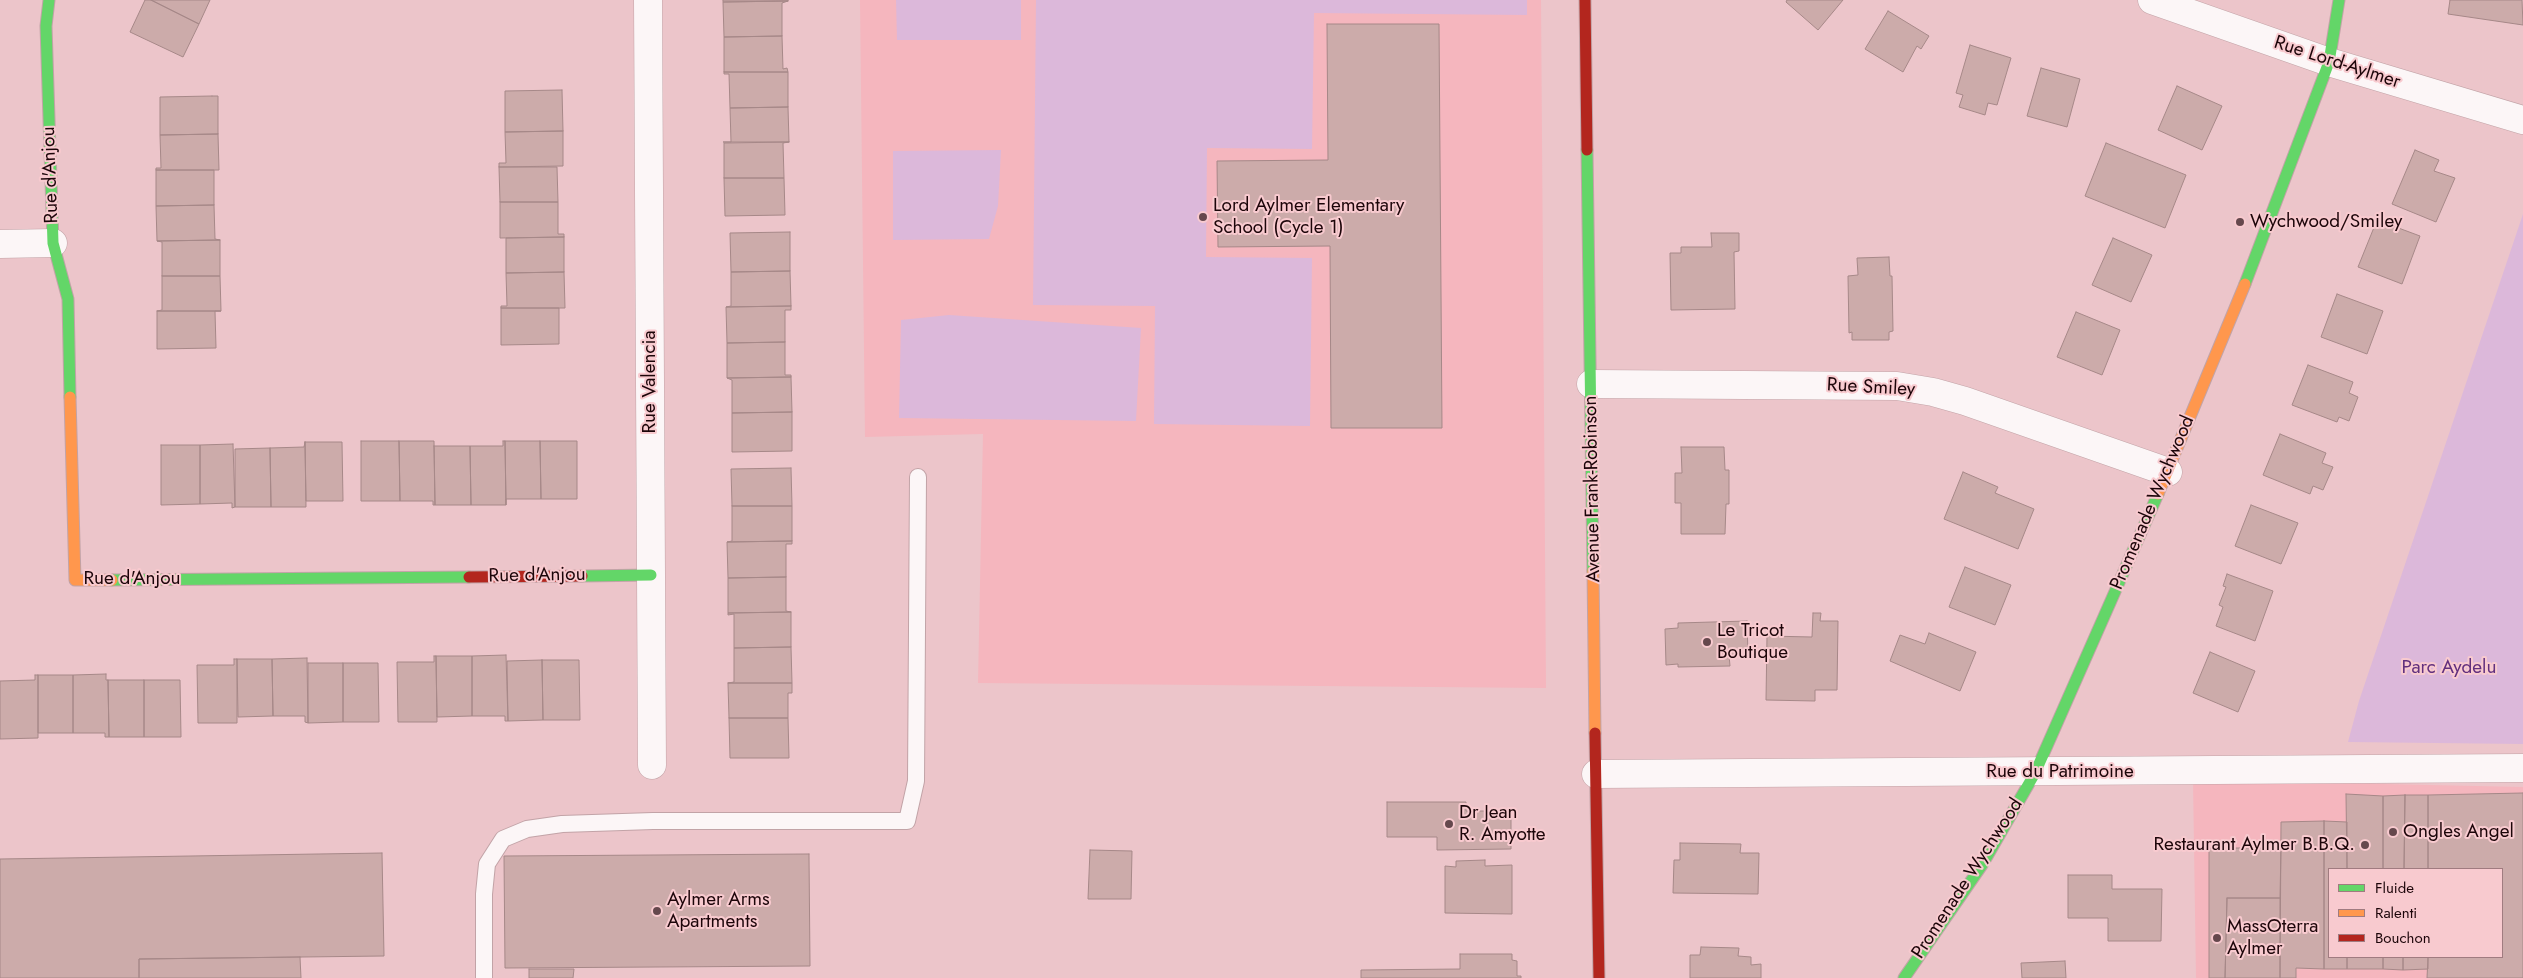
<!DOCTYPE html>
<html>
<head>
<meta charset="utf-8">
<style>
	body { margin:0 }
	#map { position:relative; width:2523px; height:978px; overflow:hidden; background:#ecc5ca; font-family:Jost,sans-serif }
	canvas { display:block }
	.legend { position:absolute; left:2328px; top:868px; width:175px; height:90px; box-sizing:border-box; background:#f8cacf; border:1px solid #a07b80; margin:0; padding:6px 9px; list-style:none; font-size:15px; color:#1c0509 }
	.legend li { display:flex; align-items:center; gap:10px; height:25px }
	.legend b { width:25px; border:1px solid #a07b80 }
</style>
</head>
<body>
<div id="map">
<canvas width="2523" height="978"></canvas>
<ul class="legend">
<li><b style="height:6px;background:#63d668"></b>Fluide</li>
<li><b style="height:6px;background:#ff974d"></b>Ralenti</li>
<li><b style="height:6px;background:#b3261e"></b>Bouchon</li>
</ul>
</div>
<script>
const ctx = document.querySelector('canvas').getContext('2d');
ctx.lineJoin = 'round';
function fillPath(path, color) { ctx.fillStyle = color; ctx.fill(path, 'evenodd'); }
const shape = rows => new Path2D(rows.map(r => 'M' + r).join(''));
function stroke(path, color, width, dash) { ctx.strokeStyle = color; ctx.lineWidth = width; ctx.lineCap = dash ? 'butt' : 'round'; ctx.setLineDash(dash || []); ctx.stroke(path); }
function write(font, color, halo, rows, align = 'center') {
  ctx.font = font + ' Jost,sans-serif'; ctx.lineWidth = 4; ctx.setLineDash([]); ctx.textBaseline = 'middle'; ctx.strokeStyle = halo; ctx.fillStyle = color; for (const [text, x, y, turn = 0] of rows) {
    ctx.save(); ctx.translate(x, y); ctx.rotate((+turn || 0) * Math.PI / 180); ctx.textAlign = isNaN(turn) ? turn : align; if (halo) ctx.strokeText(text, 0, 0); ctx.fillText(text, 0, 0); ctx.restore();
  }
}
const built = shape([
	[860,0,1541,0,1546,688,978,683,983,434,865,437],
	[2193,780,2523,787,2523,978,2196,978],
	[2329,869,2502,869,2502,957,2329,957]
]);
const green = shape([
	[896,0,1021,0,1021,40,897,40],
	[1036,0,1527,0,1527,15,1314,13,1312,149,1207,148,1206,257,1312,258,1310,426,1154,424,1155,306,1033,305],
	[1001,150,998,206,989,239,893,240,893,151],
	[2523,214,2523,744,2348,742,2359,701],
	[949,315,1141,328,1136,421,899,418,901,320]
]);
const building = shape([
	[145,0,151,0,199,24,183,57,130,32,145,0],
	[151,0,210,0,199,24,151,0],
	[723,0,788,0,788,1,723,2,723,0],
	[1787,0,1843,0,1818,30,1786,2,1787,0],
	[2450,0,2522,0,2523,25,2448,14,2450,0],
	[788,1,782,3,782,36,724,37,723,2,788,1],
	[1888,11,1929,36,1921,49,1917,46,1903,72,1865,49,1888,11],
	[1327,24,1439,24,1442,428,1331,428,1330,246,1218,247,1217,161,1328,160,1327,24],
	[782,36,783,69,787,68,788,72,724,72,724,37,782,36],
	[1970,45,2011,58,1997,105,1988,103,1985,115,1959,107,1963,95,1956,93,1970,45],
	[2041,68,2080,79,2067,127,2027,116,2041,68],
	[724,72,788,72,788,107,730,108,729,74,724,74,724,72],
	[2177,86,2222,106,2202,150,2158,130,2177,86],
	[562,90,563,131,505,132,505,91,562,90],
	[212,96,218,96,218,134,160,135,160,97,212,96],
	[788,107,789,142,723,142,731,142,730,108,788,107],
	[563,131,563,166,499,167,499,163,506,163,505,132,563,131],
	[218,134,219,170,156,170,156,168,161,168,160,135,218,134],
	[789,142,783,143,784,178,724,178,724,143,789,142],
	[2106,143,2186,175,2165,228,2085,196,2106,143],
	[2415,150,2439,160,2434,171,2455,178,2436,222,2392,204,2415,150],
	[499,167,557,167,558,202,500,202,499,167],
	[156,170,214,170,214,205,156,206,156,170],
	[724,178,784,178,785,215,725,216,724,178],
	[500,202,558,202,558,234,564,234,564,237,500,238,500,202],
	[214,205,215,239,220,240,157,241,156,206,214,205],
	[2377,220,2420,236,2402,284,2358,267,2377,220],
	[790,232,790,271,731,272,730,233,790,232],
	[1711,233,1739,233,1739,251,1734,252,1735,309,1671,310,1670,253,1681,253,1681,247,1712,247,1711,233],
	[564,237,564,272,506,273,506,238,564,237],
	[2113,238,2152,255,2131,302,2092,285,2113,238],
	[220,240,220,276,162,276,162,242,157,241,220,240],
	[1889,257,1890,276,1892,276,1893,331,1889,332,1889,340,1852,340,1852,332,1849,333,1848,276,1858,275,1857,258,1889,257],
	[790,271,791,306,726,307,731,306,731,272,790,271],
	[564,272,565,308,501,308,501,306,507,306,506,273,564,272],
	[162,276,220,276,221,311,157,311,162,310,162,276],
	[2337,294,2383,311,2367,354,2321,337,2337,294],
	[791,306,791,310,785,310,785,342,727,343,726,307,791,306],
	[501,308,559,308,559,344,501,345,501,308],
	[157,311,221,311,215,311,216,348,157,349,157,311],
	[2076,312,2120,330,2102,375,2057,357,2076,312],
	[785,342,785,375,791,375,791,377,727,378,727,343,785,342],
	[2308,365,2353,382,2349,393,2358,397,2349,421,2339,417,2337,422,2292,405,2308,365],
	[791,377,792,412,732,413,732,380,727,378,791,377],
	[792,412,792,451,732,452,732,413,792,412],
	[2280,434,2326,453,2322,463,2333,467,2323,490,2313,486,2310,494,2263,475,2280,434],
	[361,441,399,441,400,501,361,501,361,441],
	[399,441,434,441,435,505,433,505,433,501,400,501,399,441],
	[503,441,505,441,506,505,471,505,470,446,503,446,503,441],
	[505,441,540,441,541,499,506,499,506,505,505,441],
	[540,441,577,441,577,499,541,499,540,441],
	[305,442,306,507,271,507,270,448,304,447,305,442],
	[305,442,342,442,343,501,306,501,305,442],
	[233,444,235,507,232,508,232,503,200,504,200,445,233,444],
	[161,445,200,445,200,504,161,505,161,445],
	[434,446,470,446,471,505,435,505,434,446],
	[1681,447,1724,447,1725,470,1729,470,1729,504,1726,504,1725,534,1681,534,1681,503,1675,503,1675,473,1682,473,1681,447],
	[270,448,271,507,235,507,235,449,270,448],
	[791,468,792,506,732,506,731,469,791,468],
	[1963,472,1998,487,1995,493,2034,509,2018,549,1944,519,1963,472],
	[2251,505,2298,523,2281,564,2235,546,2251,505],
	[732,506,792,506,792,541,727,542,732,541,732,506],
	[792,541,792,544,786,544,786,577,728,578,727,542,792,541],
	[1965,567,2011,585,1995,625,1949,607,1965,567],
	[2227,574,2273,591,2255,641,2216,626,2223,607,2219,605,2226,587,2223,586,2227,574],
	[786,577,786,611,791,612,728,613,728,578,786,577],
	[791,612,791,647,734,648,734,614,728,615,728,613,791,612],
	[1813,613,1821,613,1820,621,1838,621,1837,690,1815,690,1815,701,1766,700,1767,636,1812,637,1813,613],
	[1747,621,1748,655,1729,655,1730,666,1678,667,1678,664,1666,665,1665,629,1678,628,1678,623,1747,621],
	[1929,633,1976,652,1960,691,1890,661,1900,635,1925,644,1929,633],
	[791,647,792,683,728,683,734,682,734,648,791,647],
	[2210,652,2255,671,2238,712,2193,693,2210,652],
	[506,655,508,721,505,721,505,716,472,716,472,656,506,655],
	[434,656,436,656,437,722,398,722,397,662,434,662,434,656],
	[436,656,472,656,472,716,437,717,436,656],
	[307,658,308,723,305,722,305,716,273,716,272,659,307,658],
	[234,659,237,659,237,723,198,723,197,665,234,665,234,659],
	[237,659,272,659,273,716,238,717,237,659],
	[542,660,543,720,508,721,507,661,542,660],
	[542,660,579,660,580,720,543,720,542,660],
	[308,663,343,663,343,722,308,723,308,663],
	[343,663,378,663,379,722,343,722,343,663],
	[106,674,106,680,108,680,109,737,105,737,105,733,73,733,73,675,106,674],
	[35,675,38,675,38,738,0,739,0,681,35,680,35,675],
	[38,675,73,675,73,733,38,733,38,675],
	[108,680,144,680,144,737,109,737,108,680],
	[144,680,180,680,181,737,144,737,144,680],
	[728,683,792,683,792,693,788,693,788,718,729,718,728,683],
	[729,718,788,718,789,758,730,758,729,718],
	[2523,793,2523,978,2427,978,2428,957,2502,957,2502,869,2428,869,2428,795,2523,793],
	[2346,794,2383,796,2383,869,2347,869,2346,794],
	[2405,795,2404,869,2383,869,2383,796,2405,795],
	[2405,795,2428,795,2428,869,2404,869,2405,795],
	[1387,802,1466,802,1466,811,1511,811,1511,849,1437,850,1437,837,1387,837,1387,802],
	[2324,821,2324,969,2296,968,2296,978,2280,978,2281,822,2324,821],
	[2324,821,2347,822,2347,869,2329,869,2329,957,2347,957,2347,969,2324,969,2324,821],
	[1680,843,1741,844,1740,853,1759,853,1758,894,1673,893,1674,860,1680,860,1680,843],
	[2209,848,2281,848,2280,898,2227,898,2225,978,2209,978,2209,848],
	[1090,850,1132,851,1131,899,1088,899,1090,850],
	[382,853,384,956,139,959,139,978,0,978,0,859,382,853],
	[809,854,810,966,505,968,504,856,809,854],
	[1485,860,1485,866,1512,865,1512,914,1445,913,1445,866,1456,867,1456,861,1485,860],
	[2068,875,2112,875,2112,889,2162,889,2161,941,2108,941,2108,918,2068,918,2068,875],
	[2227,898,2280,898,2280,978,2225,978,2227,898],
	[1701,947,1739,948,1738,956,1751,957,1751,965,1761,964,1761,978,1690,978,1690,955,1700,955,1701,947],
	[1460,954,1512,954,1512,960,1517,961,1517,976,1521,976,1521,978,1361,978,1361,970,1460,969,1460,954],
	[300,957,301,978,139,978,139,959,300,957],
	[2347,957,2383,957,2383,969,2347,969,2347,957],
	[2383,957,2403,957,2403,970,2383,969,2383,957],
	[2403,957,2428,957,2428,969,2403,970,2403,957],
	[2065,961,2066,978,2022,978,2021,963,2065,961],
	[529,969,574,969,573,978,529,978,529,969]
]);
const lane = shape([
	[484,978,484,894,487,864,503,839,527,829,562,824,653,821,907,821,916,781,918,477]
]);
const street = shape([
	[648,0,652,765],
	[2152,0,2329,62,2523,120],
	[0,244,53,243],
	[1591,384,1897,386,1933,392,1965,401,2168,472],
	[1596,774,2523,768]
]);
const fast = shape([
	[49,0,46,26,53,243,68,299,70,397],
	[1587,150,1593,571],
	[2245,284,2329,62,2339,0],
	[582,576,651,575],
	[112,580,469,577],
	[1904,978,1982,865,2035,773,2158,494]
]);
const slow = shape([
	[70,397,75,580,112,580],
	[2158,494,2245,284],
	[1593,571,1595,733]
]);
const jam = shape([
	[1585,0,1587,150],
	[469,577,582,576],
	[1595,733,1599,978]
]);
const markers = [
	[1203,217,5,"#65484d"],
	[2240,222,5,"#65484d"],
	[1707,642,5,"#65484d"],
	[1449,824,5,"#65484d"],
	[2393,832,5,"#65484d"],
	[2365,845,5,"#65484d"],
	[657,911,5,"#65484d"],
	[2217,938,5,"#65484d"]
];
const streetNames = [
	["Rue Lord-Aylmer",2337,63,18],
	["Rue d'Anjou",51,175,-92],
	["Rue Valencia",650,382,-90],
	["Rue Smiley",1871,388,3],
	["Avenue Frank-Robinson",1593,489,-91],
	["Promenade Wychwood",2153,503,-67],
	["Rue d'Anjou",537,576,-1],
	["Rue d'Anjou",132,579],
	["Rue du Patrimoine",2060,772],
	["Promenade Wychwood",1968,879,-57]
];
const poiNames = [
	["Lord Aylmer Elementary",1213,206],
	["School (Cycle 1)",1213,228],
	["Wychwood/Smiley",2250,222],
	["Le Tricot",1717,631],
	["Boutique",1717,653],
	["Dr Jean",1459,813],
	["R. Amyotte",1459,835],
	["Ongles Angel",2403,832],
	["Restaurant Aylmer B.B.Q.",2355,845,"right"],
	["Aylmer Arms",667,900],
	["Apartments",667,922],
	["MassOterra",2227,927],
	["Aylmer",2227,949]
];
const parkNames = [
	["Parc Aydelu",2449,668]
];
fillPath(built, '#f5b6be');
fillPath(green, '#dcb8da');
fillPath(building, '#ccabaa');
stroke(building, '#a68888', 1);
stroke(lane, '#c2a3a7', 18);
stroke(street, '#c2a3a7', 29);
stroke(fast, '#c2a3a7', 13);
stroke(slow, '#c2a3a7', 13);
stroke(jam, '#c2a3a7', 13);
stroke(lane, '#fcf6f7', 16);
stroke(street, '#fcf6f7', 28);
stroke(fast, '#63d668', 11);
stroke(slow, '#ff974d', 11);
stroke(jam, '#b3261e', 11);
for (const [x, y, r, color] of markers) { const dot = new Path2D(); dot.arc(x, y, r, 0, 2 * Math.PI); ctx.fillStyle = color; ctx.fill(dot); stroke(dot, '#f8cacf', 2); }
write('19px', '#1c0509', '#f8cacf', streetNames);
write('19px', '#1c0509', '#f8cacf', poiNames, 'left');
write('19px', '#62307e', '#f8cacf', parkNames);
</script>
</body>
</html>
